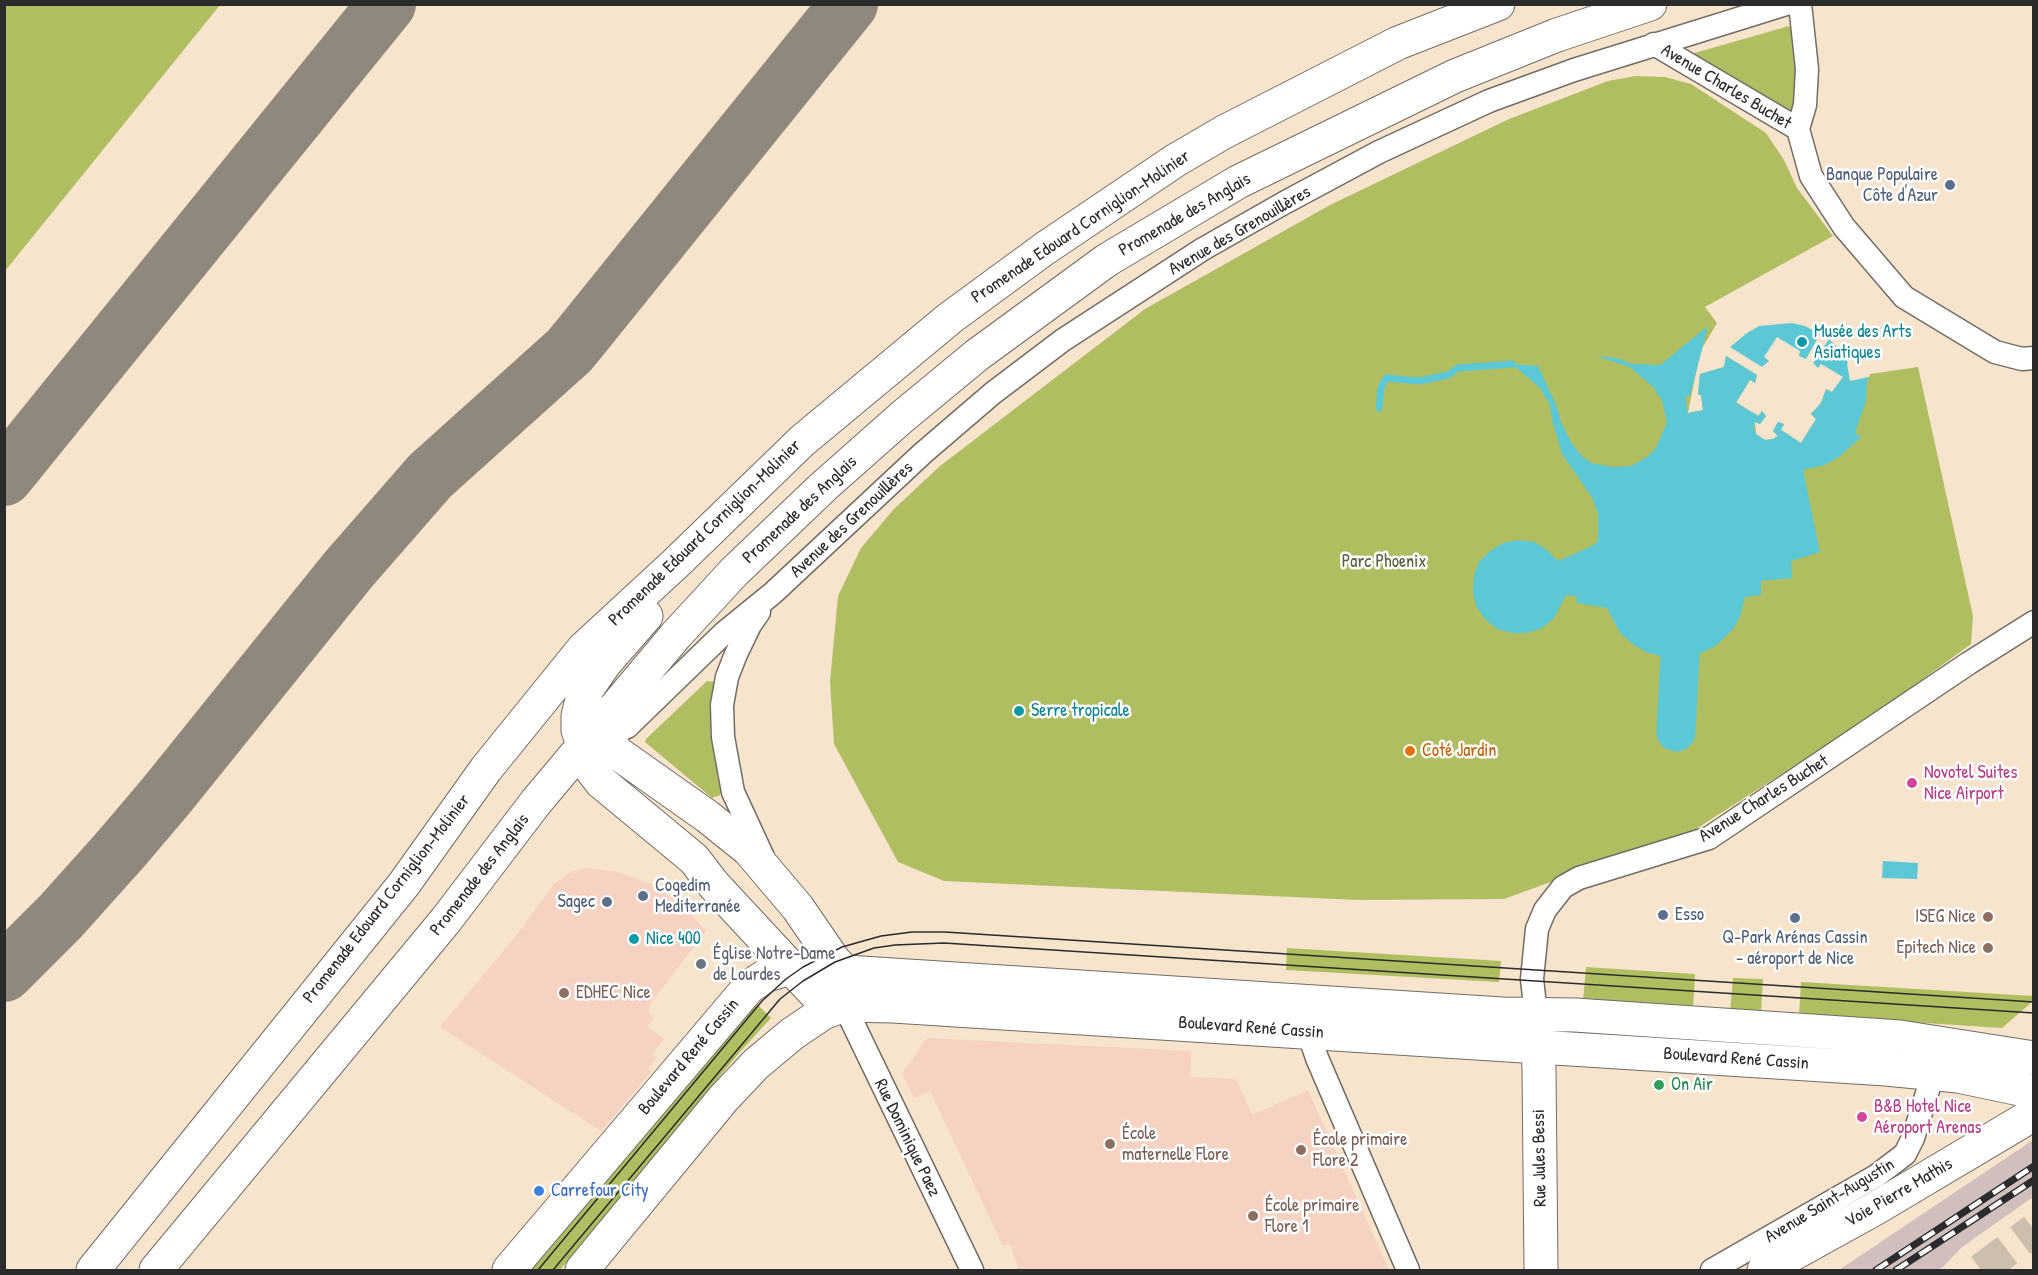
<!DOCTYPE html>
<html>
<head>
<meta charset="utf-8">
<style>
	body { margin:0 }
	#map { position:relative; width:2038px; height:1275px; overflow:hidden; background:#f6e4cd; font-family:"Patrick Hand",sans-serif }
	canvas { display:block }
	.frame { position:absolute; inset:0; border:6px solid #2b2b2b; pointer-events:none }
</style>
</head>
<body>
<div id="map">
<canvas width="2038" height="1275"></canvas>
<div class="frame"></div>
</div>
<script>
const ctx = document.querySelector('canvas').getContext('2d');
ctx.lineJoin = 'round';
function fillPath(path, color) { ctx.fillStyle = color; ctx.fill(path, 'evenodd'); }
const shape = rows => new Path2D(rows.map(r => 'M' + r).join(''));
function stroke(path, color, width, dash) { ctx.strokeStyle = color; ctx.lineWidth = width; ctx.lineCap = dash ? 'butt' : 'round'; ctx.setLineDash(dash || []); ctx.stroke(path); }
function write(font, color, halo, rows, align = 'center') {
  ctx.font = font + ' "Patrick Hand",sans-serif'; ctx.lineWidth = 5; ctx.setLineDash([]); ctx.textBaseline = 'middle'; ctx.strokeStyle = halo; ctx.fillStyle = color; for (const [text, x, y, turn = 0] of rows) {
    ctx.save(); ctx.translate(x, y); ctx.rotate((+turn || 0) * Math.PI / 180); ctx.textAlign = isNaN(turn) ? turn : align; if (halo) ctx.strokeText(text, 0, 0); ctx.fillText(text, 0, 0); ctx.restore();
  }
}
const built = shape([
	[586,868,618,872,651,884,683,906,706,931,650,1004,648,1012,654,1018,647,1027,665,1039,652,1054,656,1058,648,1069,651,1072,601,1131,440,1027,516,936,554,884,571,872],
	[927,1038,1191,1051,1190,1077,1236,1079,1252,1115,1308,1090,1389,1270,1019,1270,1010,1244,1003,1246,930,1091,914,1098,902,1074]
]);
const industrial = shape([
	[2033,1140,2033,1197,1962,1247,1943,1267,1938,1270,1839,1270]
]);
const green = shape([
	[5,4,220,5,5,271,4,5],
	[1789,26,1793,33,1798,64,1793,111,1788,113,1691,54],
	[1636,76,1665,77,1691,84,1766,133,1784,160,1797,188,1833,236,1705,307,1717,323,1700,352,1688,413,1703,410,1701,395,1698,395,1700,374,1724,367,1726,356,1757,375,1755,383,1750,380,1736,402,1758,416,1762,411,1766,416,1760,424,1755,422,1756,434,1765,440,1773,439,1778,436,1773,431,1778,422,1784,424,1781,430,1801,443,1816,419,1811,414,1821,403,1826,389,1832,392,1843,377,1851,382,1869,377,1870,374,1918,367,1973,616,1971,644,1875,714,1696,829,1504,899,1358,900,944,881,898,862,834,744,830,682,838,596,861,548,894,509,940,466,1145,309,1330,205,1509,119,1608,81],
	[707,681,716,682,710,732,719,783,722,790,720,795,712,798,645,742,646,739],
	[1287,948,1501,961,1499,982,1286,970],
	[1586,967,1695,974,1693,1009,1583,1001],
	[1733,978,1763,979,1761,1014,1730,1012],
	[1801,982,2033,996,2033,1001,2002,1028,1799,1015],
	[755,1002,771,1018,739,1053,560,1270,531,1270]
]);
const water = shape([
	[1792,323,1805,326,1820,334,1806,359,1799,356,1800,351,1777,337,1764,357,1769,361,1762,367,1730,347,1747,333,1759,326],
	[1708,326,1690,396,1685,397,1688,413,1703,410,1701,395,1698,395,1700,374,1724,367,1726,356,1757,375,1755,383,1750,380,1736,403,1759,416,1762,411,1766,416,1760,424,1755,422,1754,428,1756,434,1765,440,1773,439,1778,436,1773,431,1778,422,1784,424,1781,430,1801,443,1816,419,1811,414,1821,403,1826,389,1832,392,1843,377,1821,364,1818,368,1813,363,1829,339,1842,352,1848,363,1847,364,1850,381,1869,377,1867,382,1866,401,1855,433,1861,437,1839,457,1825,465,1803,470,1820,552,1791,561,1792,578,1761,581,1761,595,1745,597,1740,617,1733,629,1717,645,1697,655,1659,656,1646,652,1634,645,1620,633,1607,608,1577,603,1576,596,1566,595,1554,618,1542,628,1527,633,1512,633,1497,629,1485,619,1476,606,1473,592,1474,576,1479,562,1490,551,1503,543,1518,540,1534,542,1547,550,1558,561,1592,546,1598,541,1598,514,1593,499,1562,454,1552,420,1550,405,1540,388,1512,364,1538,366,1557,407,1561,422,1572,444,1581,455,1591,463,1613,467,1631,466,1647,457,1656,448,1667,422,1662,401,1654,388,1630,367,1596,356,1617,358,1632,364,1660,365],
	[1883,861,1918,863,1917,879,1882,878]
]);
const stream = shape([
	[1379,408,1381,388,1386,378,1419,381,1448,375,1458,368,1512,364]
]);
const river = shape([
	[1676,732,1680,656]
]);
const taxiway = shape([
	[4,477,387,4],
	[4,973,61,916,121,849,166,796,348,570,430,476,569,351,579,339,849,4]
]);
const highwayTunnel = shape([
	[1981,1270,2034,1230]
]);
const street = shape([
	[1800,4,1807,69,1805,105,1798,129,1811,176,1844,227,1904,297,1995,352,2022,359,2034,358],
	[1654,44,1798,129],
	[759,612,750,625,736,654,727,677,722,705,723,737,733,792,763,857],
	[597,740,627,727,725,632,773,593,923,453,993,393,1063,340,1203,249,1284,203,1379,152,1489,101,1574,70,1786,4],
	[844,1005,972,1270],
	[1536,1015,1532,979,1537,929,1545,910,1563,887,1579,878,1709,838,1969,663,2034,622],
	[1304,1020,1317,1058,1408,1270],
	[1712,1270,1876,1176,1905,1154,1913,1138,1933,1074]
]);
const secondary = shape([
	[509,1270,749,987,767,975,791,968,803,967,846,972],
	[582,1270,723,1099,756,1064,792,1034,823,1013,844,1005]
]);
const primary = shape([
	[646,616,605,663,583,695,578,716,578,730,591,769,601,782,694,859,714,885,791,968,817,995,828,1002,844,1005,893,1006,1886,1069,1958,1076,2034,1092],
	[611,711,608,722,609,739,616,752,708,817,749,850,798,908,835,962,846,972],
	[846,972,1502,1014,1575,1015,1900,1037,2034,1058],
	[1537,1026,1539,1070,1541,1270],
	[93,1270,404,884,486,769,584,648,675,564,802,441,950,318,1044,249,1176,160,1224,132,1398,43,1498,4],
	[156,1270,446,920,536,802,676,635,734,572,823,487,902,417,977,355,1107,260,1238,182,1455,76,1557,35,1650,4],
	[1764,1270,1876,1208,2034,1114]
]);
const tram = shape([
	[538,1270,762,1001,786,979,803,967,842,947,881,936,912,932,945,932,2034,1002],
	[553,1270,780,999,803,981,835,962,874,948,895,945,944,943,2034,1013]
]);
const rail = shape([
	[1876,1270,2034,1166],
	[1896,1270,2034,1180]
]);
const markers = [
	[1950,185,6,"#5c6f8a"],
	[1802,342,6,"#0f9aa8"],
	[1019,711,6,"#0f9aa8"],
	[1410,751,6,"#e8710a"],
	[1912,783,6,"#d1479c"],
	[643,896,6,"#5c6f8a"],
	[607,902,6,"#5c6f8a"],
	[1663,915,6,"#5c6f8a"],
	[1988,917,6,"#8d6e63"],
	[1795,918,6,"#5c6f8a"],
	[634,939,6,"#0f9aa8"],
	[1988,948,6,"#8d6e63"],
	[701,964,6,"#6b7280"],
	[564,993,6,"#8d6e63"],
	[1659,1085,6,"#2e9e5b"],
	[1862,1117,6,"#d1479c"],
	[1110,1144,6,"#8d6e63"],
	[1301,1150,6,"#8d6e63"],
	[539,1191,6,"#3f7fe0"],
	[1253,1216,6,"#8d6e63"]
];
const streetNames = [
	["Avenue Charles Buchet",1726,87,31],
	["Promenade des Anglais",1185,215,-30],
	["Promenade Edouard Corniglion-Molinier",1081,227,-34],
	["Avenue des Grenouillères",1240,231,-30],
	["Promenade des Anglais",800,510,-43],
	["Avenue des Grenouillères",852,520,-43],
	["Promenade Edouard Corniglion-Molinier",705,533,-44],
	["Avenue Charles Buchet",1764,799,-32],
	["Promenade des Anglais",480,875,-52],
	["Promenade Edouard Corniglion-Molinier",387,899,-52],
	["Boulevard René Cassin",1251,1028,4],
	["Boulevard René Cassin",689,1057,-50],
	["Boulevard René Cassin",1736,1059,4],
	["Rue Dominique Paez",907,1138,64],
	["Rue Jules Bessi",1540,1158,-91],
	["Voie Pierre Mathis",1899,1193,-30],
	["Avenue Saint-Augustin",1830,1201,-31]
];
const serviceNames = [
	["Banque Populaire",1938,175],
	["Côte d'Azur",1938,196],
	["Cogedim",655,886,"left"],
	["Mediterranée",655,907,"left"],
	["Sagec",595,902],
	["Esso",1675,915,"left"],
	["Q-Park Arénas Cassin",1795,938,"center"],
	["- aéroport de Nice",1795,959,"center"]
];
const cultureNames = [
	["Musée des Arts",1814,332],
	["Asiatiques",1814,353],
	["Serre tropicale",1031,711],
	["Nice 400",646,939]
];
const parkNames = [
	["Parc Phoenix",1384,562]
];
const foodNames = [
	["Coté Jardin",1422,751]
];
const hotelNames = [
	["Novotel Suites",1924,773],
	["Nice Airport",1924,794],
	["B&B Hotel Nice",1874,1107],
	["Aéroport Arenas",1874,1128]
];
const educationNames = [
	["ISEG Nice",1976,917,"right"],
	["Epitech Nice",1976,948,"right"],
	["EDHEC Nice",576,993],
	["École",1122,1134],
	["maternelle Flore",1122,1155],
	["École primaire",1313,1140],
	["Flore 2",1313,1161],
	["École primaire",1265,1206],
	["Flore 1",1265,1227]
];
const worshipNames = [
	["Église Notre-Dame",713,954],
	["de Lourdes",713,975]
];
const leisureNames = [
	["On Air",1671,1085]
];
const shopNames = [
	["Carrefour City",551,1191]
];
fillPath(built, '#f6d2c3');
fillPath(industrial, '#d1bfbd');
fillPath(green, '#b0be61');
fillPath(water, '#5cc8d5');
stroke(stream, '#5cc8d5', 7);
stroke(river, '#5cc8d5', 39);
stroke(taxiway, '#90887c', 58);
stroke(highwayTunnel, '#cdbfad', 33, [33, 16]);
stroke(street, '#726c64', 25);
stroke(secondary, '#726c64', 35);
stroke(primary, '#726c64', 35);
stroke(street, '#fff', 22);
stroke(secondary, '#fff', 33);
stroke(primary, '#fff', 33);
stroke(tram, '#2b2b2b', 1.5);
stroke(rail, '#2b2b2b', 7);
stroke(rail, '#fff', 4.5, [14]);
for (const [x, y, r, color] of markers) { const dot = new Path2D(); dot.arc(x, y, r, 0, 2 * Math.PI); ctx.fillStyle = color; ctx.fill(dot); stroke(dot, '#fff', 2); }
write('18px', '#2b2b2b', '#fff', streetNames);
write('18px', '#4e5e75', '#fff', serviceNames, 'right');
write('18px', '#0d838f', '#fff', cultureNames, 'left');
write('18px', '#5a5e3e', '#fff', parkNames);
write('18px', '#c56008', '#fff', foodNames, 'left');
write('18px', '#b23c85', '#fff', hotelNames, 'left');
write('18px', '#785e54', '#fff', educationNames, 'left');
write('18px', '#5b616d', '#fff', worshipNames, 'left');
write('18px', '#27864d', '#fff', leisureNames, 'left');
write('18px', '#366cbe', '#fff', shopNames, 'left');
</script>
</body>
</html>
